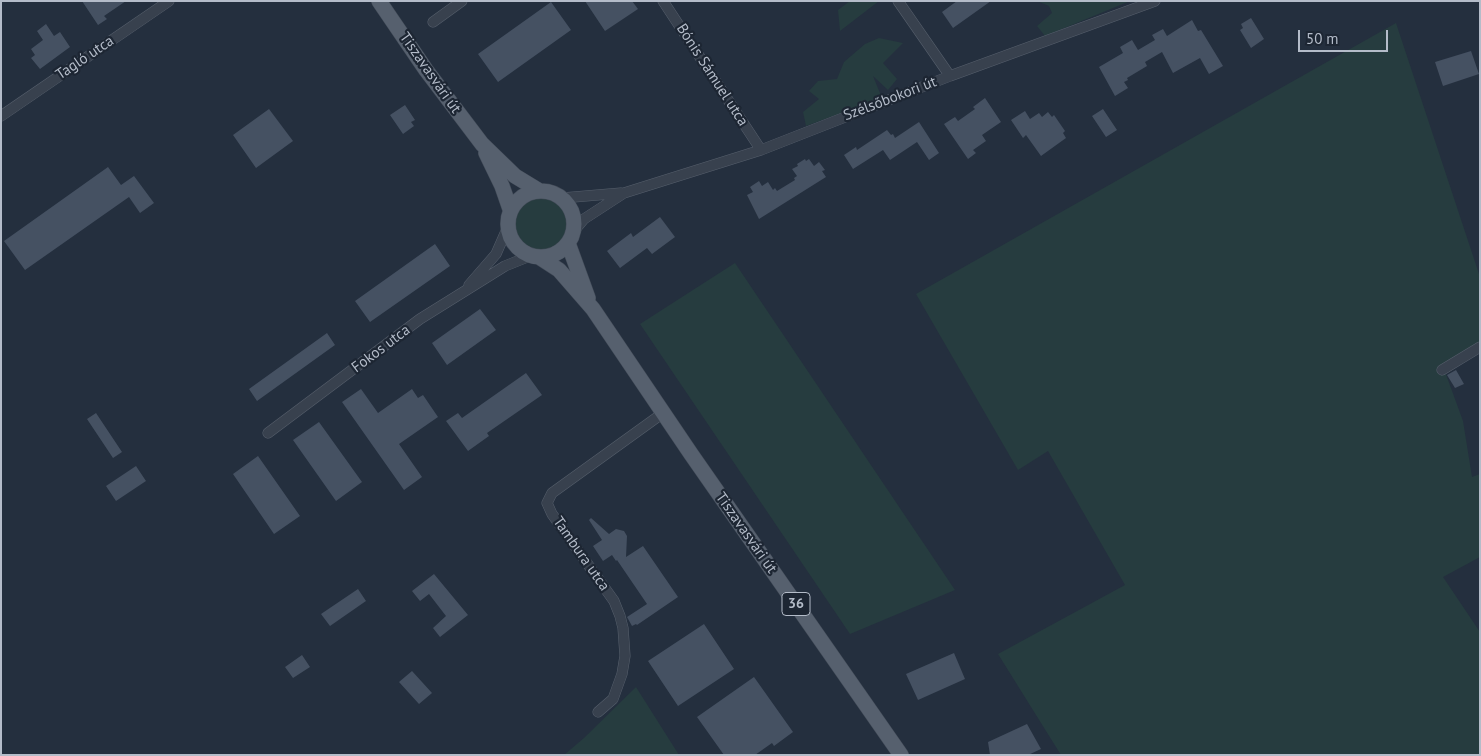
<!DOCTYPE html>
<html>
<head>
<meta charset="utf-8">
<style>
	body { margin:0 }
	#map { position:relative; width:1481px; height:756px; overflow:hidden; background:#242f3e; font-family:"PT Sans",sans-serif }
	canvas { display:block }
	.frame { position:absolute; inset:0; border:2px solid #b4bcc9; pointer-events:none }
	.scale { position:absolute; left:1298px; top:30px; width:90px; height:22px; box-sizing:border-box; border:2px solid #b4bcc9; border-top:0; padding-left:6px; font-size:15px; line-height:18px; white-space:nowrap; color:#b4bcc9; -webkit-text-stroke:4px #1d2633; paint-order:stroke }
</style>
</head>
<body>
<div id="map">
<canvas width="1481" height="756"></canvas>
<div class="frame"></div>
<div class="scale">50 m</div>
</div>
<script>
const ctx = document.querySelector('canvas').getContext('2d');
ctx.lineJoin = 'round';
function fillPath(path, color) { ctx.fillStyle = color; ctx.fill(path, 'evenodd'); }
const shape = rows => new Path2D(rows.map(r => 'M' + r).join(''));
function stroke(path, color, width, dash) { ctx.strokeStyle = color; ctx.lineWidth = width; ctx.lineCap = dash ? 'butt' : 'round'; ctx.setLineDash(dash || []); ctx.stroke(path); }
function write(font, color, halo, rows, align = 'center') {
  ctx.font = font + ' "PT Sans",sans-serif'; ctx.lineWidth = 4.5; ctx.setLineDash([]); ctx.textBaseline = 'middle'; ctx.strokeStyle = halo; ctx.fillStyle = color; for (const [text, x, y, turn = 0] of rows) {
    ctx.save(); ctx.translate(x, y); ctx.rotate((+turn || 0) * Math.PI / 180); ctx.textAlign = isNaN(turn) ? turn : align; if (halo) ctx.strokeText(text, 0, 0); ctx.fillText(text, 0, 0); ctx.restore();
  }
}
const green = shape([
	[850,1,879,1,840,31,838,10],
	[1037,1,1130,1,1045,36,1037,26,1052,13,1049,6],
	[1396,23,1480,277,1480,349,1444,369,1463,421,1472,477,1480,474,1480,557,1443,577,1480,632,1480,755,1061,755,998,654,1125,585,1048,451,1018,470,916,294],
	[879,38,903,43,883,63,897,79,888,90,873,76,882,98,806,126,803,112,819,99,809,91,818,81,837,79,844,62,865,44],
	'513 224a27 27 0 1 1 54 0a27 27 0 1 1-54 0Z',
	[735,263,955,590,850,634,640,324],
	[636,687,679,755,564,755,584,738]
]);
const building = shape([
	[82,1,126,1,104,16,107,19,98,25],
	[585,1,632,1,638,9,605,31],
	[957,1,991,1,953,28,942,12],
	[551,2,571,30,498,82,478,54],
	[1251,18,1264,39,1251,48,1240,30,1243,28,1241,24],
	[1192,20,1198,31,1201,30,1223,66,1209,74,1200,58,1173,73,1162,52,1145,62,1147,66,1127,78,1128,80,1124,82,1128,88,1115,96,1099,67,1123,53,1120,47,1132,40,1138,50,1155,40,1152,35,1163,29,1167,36],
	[46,24,54,36,60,32,70,47,40,69,31,58,35,55,31,49,43,40,37,31],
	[1471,51,1479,74,1443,86,1435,62],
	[985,98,1001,122,982,135,986,141,973,150,976,153,968,159,944,124,955,117,958,121,975,109,973,107],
	[405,105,415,120,411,122,414,126,403,134,390,115],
	[269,109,293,141,256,168,233,135],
	[1103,109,1117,130,1106,137,1092,116],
	[1025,111,1030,119,1039,113,1042,117,1048,112,1052,117,1054,115,1065,131,1063,133,1066,138,1041,156,1026,135,1023,138,1011,120],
	[919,122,939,153,929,160,917,142,890,160,883,150,853,169,844,155,856,147,857,150,887,130,891,135,893,134,895,138],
	[805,159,806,161,809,159,814,166,819,162,825,170,822,171,826,177,759,219,747,195,753,192,750,187,759,181,762,186,768,182,773,190,775,188,777,191,795,180,794,178,797,176,792,169,798,166,797,164],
	[108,167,121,185,134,176,154,203,140,213,129,197,25,270,4,241],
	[660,217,675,237,652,254,647,248,620,268,607,251,631,233,633,237],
	[435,244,450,266,370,322,355,301],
	[480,309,496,330,447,365,432,343],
	[327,333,335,345,257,401,249,389],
	[1456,370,1464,384,1455,388,1447,375],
	[526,373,542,395,487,433,489,436,468,451,446,421,458,413,462,418],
	[361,389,378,413,412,389,418,398,423,395,438,417,399,444,422,477,404,490,342,402],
	[96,413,122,452,113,458,87,419],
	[319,422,362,482,336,501,293,440],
	[258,456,300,516,274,534,233,474],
	[136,466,146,481,116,501,106,486],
	[591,518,609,534,616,529,624,531,627,536,626,557,643,546,678,597,637,625,636,624,632,626,627,617,647,604,617,560,616,561,612,555,603,561,593,546,602,540,589,520],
	[434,574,468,615,440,637,433,628,446,616,429,594,420,601,412,591],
	[358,589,366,601,330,626,321,614],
	[704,624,734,669,678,706,648,661],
	[954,653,965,679,918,700,906,674],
	[302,655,310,667,293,678,285,667],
	[412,671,432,693,419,704,399,682],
	[754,677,793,732,774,746,772,743,755,755,724,755,697,717],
	[1027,724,1041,749,1028,755,990,755,988,742]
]);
const minor = shape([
	[663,1,761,150],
	[898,1,950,76],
	[433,22,462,1],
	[1,116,169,1],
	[562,198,621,193],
	[573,232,584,219,624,193,761,150,950,76,1155,1],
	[469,285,496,254,507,229],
	[1442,370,1480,347],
	[268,433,420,319,505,266,530,256],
	[598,712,613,699,622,674,625,656,623,628,620,616,614,601,552,514,547,503,552,493,663,413]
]);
const primary = shape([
	[379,1,426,70,482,144,515,176,538,190],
	[486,153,502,186,510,209],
	'508 224a33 33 0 1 1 66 0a33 33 0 1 1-66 0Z',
	[568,243,588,298],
	[539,257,559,270,593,309,691,454,901,755]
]);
const shields = [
	[796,604,28]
];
const shieldNames = [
	["36",796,604]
];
const streetNames = [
	["Tagló utca",85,58,-34],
	["Tiszavasvári út",430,73,55],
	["Bónis Sámuel utca",712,75,57],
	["Szélsőbokori út",890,99,-21],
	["Fokos utca",381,349,-37],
	["Tiszavasvári út",746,533,55],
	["Tambura utca",581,554,55]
];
fillPath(green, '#263c3f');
fillPath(building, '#455162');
stroke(minor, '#565f6c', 11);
stroke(primary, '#414a57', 16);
stroke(minor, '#38414e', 10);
stroke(primary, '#56606e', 15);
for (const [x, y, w] of shields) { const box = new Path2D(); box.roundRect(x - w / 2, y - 11.5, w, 23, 4); ctx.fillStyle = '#1d2633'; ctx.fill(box); stroke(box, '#b4bcc9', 1); }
write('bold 14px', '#b4bcc9', null, shieldNames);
write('15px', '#b4bcc9', '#1d2633', streetNames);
</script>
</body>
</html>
